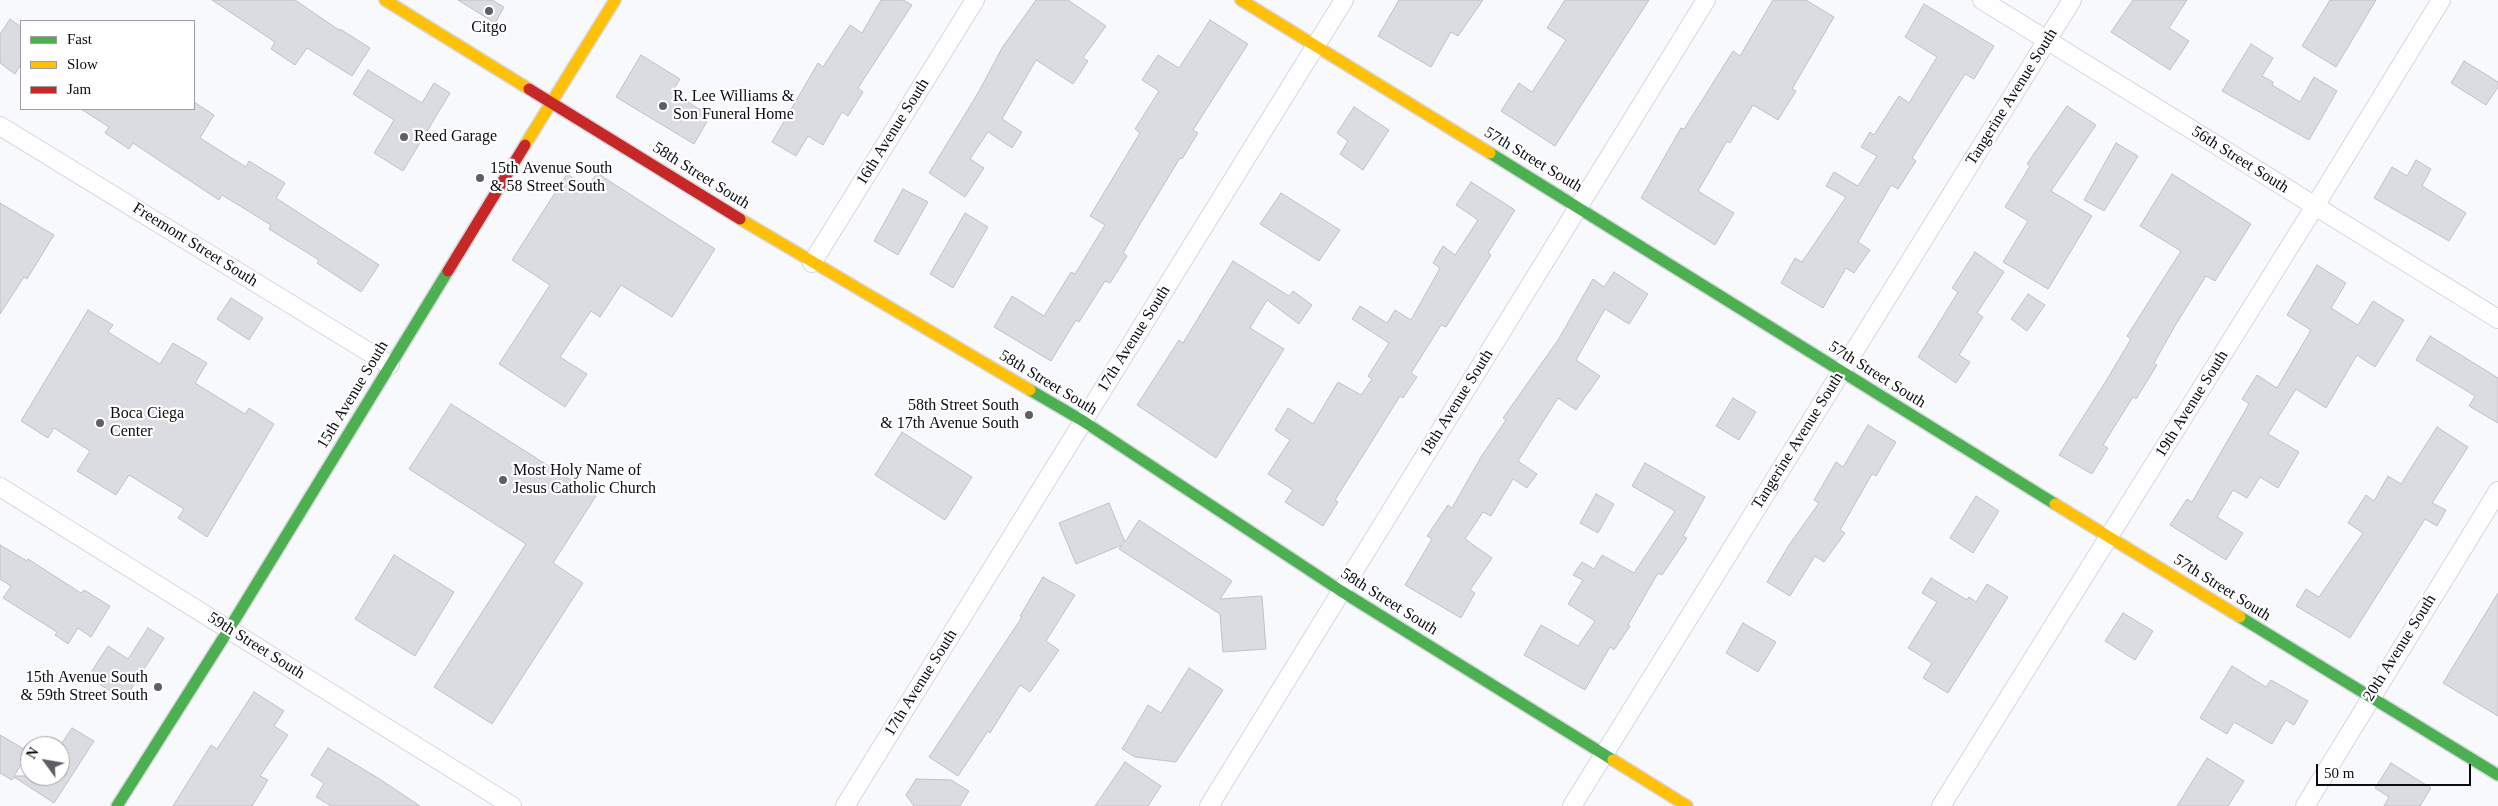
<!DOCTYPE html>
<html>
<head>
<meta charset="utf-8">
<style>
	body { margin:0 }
	#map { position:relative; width:2498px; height:806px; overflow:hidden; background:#f8f9fc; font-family:"Times New Roman",serif }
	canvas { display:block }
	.legend { position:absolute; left:20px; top:20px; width:175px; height:90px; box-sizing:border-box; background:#fff; border:1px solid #9d9ea1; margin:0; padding:6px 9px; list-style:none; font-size:15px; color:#0b0c13 }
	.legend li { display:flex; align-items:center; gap:10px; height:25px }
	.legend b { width:25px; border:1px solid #9d9ea1 }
	.north { position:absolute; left:20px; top:736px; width:50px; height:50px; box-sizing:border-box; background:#fff; border:1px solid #9d9ea1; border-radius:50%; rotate:302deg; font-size:14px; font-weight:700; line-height:20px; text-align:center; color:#0b0c13 }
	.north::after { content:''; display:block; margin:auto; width:18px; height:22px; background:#5e5f65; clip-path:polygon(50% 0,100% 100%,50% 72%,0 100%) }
	.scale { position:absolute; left:2316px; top:764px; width:155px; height:22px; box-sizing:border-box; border:2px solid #0b0c13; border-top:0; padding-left:6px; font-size:15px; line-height:18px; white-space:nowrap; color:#0b0c13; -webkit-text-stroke:4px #fff; paint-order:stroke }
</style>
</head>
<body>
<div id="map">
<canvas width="2498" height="806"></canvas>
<ul class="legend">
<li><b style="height:6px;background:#4caf50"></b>Fast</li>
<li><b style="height:6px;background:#ffc107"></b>Slow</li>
<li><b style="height:6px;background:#c62828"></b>Jam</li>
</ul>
<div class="north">N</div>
<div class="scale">50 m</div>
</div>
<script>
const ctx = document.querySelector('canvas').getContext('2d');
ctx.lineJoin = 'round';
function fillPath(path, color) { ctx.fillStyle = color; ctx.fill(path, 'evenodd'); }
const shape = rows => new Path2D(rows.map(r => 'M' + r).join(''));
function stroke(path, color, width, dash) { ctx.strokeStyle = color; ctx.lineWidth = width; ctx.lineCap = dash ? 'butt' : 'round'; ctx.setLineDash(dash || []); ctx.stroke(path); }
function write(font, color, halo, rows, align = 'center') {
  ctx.font = font + ' "Times New Roman",serif'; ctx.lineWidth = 4.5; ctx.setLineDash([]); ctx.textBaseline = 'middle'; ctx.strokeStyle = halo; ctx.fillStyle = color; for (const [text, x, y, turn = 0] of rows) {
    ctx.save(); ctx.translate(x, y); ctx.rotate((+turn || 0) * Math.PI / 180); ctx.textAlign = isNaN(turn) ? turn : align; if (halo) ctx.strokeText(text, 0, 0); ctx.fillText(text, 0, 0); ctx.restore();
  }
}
const building = shape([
	[212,0,295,0,339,30,340,29,370,48,352,76,307,48,295,65,271,49,275,42,212,0],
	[458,0,492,0,504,7,495,23,458,0],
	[881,0,903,0,912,5,858,88,863,92,848,116,842,112,823,145,808,136,796,156,772,142,818,63,823,67,850,25,862,33,881,0],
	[1036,0,1068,0,1106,26,1083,58,1088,61,1073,84,1036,60,1002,119,1022,132,1012,148,988,132,970,159,984,168,965,197,929,173,978,93,1002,48,1036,0],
	[1399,0,1483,0,1458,36,1451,32,1431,67,1378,36,1399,0],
	[1565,0,1649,0,1555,146,1501,111,1519,83,1532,92,1566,40,1547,28,1565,0],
	[1773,0,1806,0,1834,17,1792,89,1796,91,1778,120,1753,105,1730,143,1727,141,1698,191,1734,213,1715,245,1641,198,1681,128,1684,129,1733,51,1740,56,1773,0],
	[2133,0,2187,0,2169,28,2189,41,2170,70,2111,32,2133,0],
	[2330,0,2376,0,2336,67,2302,46,2330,0],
	[1924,4,1994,46,1974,79,1965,74,1912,158,1916,161,1898,189,1891,185,1858,242,1870,250,1854,273,1846,268,1823,308,1781,283,1795,258,1802,262,1846,197,1826,186,1834,172,1858,186,1877,156,1861,147,1870,132,1874,135,1899,96,1909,103,1937,57,1905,37,1924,4],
	[10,19,21,27,21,64,15,74,0,63,0,34,10,19],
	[1210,20,1248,44,1193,130,1198,133,1182,159,1180,158,1146,214,1123,253,1127,256,1110,283,1105,281,1079,322,1076,320,1051,361,994,327,1012,296,1044,316,1071,272,1075,274,1105,225,1090,216,1140,133,1135,129,1159,91,1142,80,1158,55,1179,68,1210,20],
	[2251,44,2273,58,2262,76,2273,82,2272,85,2300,102,2314,77,2337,91,2309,140,2222,91,2251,44],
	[641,55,680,79,672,92,710,116,694,144,616,97,641,55],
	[2464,61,2498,82,2498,87,2486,105,2451,83,2464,61],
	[368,70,422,103,434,83,450,93,403,171,374,153,394,120,353,94,368,70],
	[194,102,214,115,200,138,246,167,249,161,285,183,276,198,379,265,361,292,317,263,319,260,269,229,271,225,222,195,219,200,133,143,129,149,105,133,109,127,81,109,194,109,194,102],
	[2067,106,2096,125,2051,191,2092,216,2048,289,2003,262,2028,221,2005,207,2030,166,2027,164,2067,106],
	[1354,107,1389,130,1363,170,1340,154,1348,141,1337,133,1354,107],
	[2116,143,2138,156,2104,211,2084,200,2116,143],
	[2416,160,2431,169,2422,186,2466,213,2449,241,2374,198,2392,167,2407,176,2416,160],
	[597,173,715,249,672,317,621,285,600,317,591,311,560,357,587,374,565,407,499,364,550,285,512,260,567,174,588,187,597,173],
	[2172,174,2251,224,2215,281,2206,276,2176,324,2154,363,2157,365,2136,399,2133,397,2103,445,2108,448,2092,474,2059,455,2106,381,2131,339,2127,336,2181,251,2140,226,2172,174],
	[1471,182,1515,210,1488,253,1491,255,1446,327,1441,325,1411,373,1417,377,1403,398,1400,396,1372,441,1335,500,1338,502,1323,526,1285,502,1293,490,1268,474,1290,440,1275,430,1288,408,1313,424,1338,382,1361,395,1372,379,1368,376,1389,343,1352,319,1360,306,1387,323,1395,310,1411,320,1440,268,1433,263,1443,246,1455,255,1478,220,1456,205,1471,182],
	[903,189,928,202,898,255,874,241,903,189],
	[1281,193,1340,230,1319,261,1260,224,1281,193],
	[0,203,54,235,27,279,24,277,0,314,0,203],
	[965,213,988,227,953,288,930,274,965,213],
	[1975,252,2004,272,1977,313,1983,317,1959,355,1970,362,1956,383,1918,357,1958,292,1952,288,1975,252],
	[1233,261,1289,296,1293,291,1312,305,1299,324,1267,300,1250,328,1284,349,1216,458,1137,405,1179,340,1183,343,1233,261],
	[2317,265,2346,283,2331,308,2358,325,2373,301,2404,320,2375,367,2357,355,2326,408,2296,389,2268,434,2299,452,2278,488,2260,477,2247,498,2233,490,2217,517,2243,533,2226,560,2170,525,2187,499,2192,502,2249,404,2242,399,2257,375,2277,388,2311,330,2287,315,2317,265],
	[1614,272,1648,294,1629,324,1605,309,1576,360,1600,376,1576,410,1558,398,1518,461,1537,474,1527,488,1513,479,1491,516,1483,512,1465,539,1492,558,1470,590,1475,593,1461,618,1405,585,1432,539,1427,536,1448,505,1452,508,1481,457,1506,420,1503,418,1558,340,1593,279,1604,287,1614,272],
	[2028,294,2045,305,2027,331,2011,319,2028,294],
	[231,298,263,318,249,340,217,319,231,298],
	[88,310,113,325,108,332,160,364,173,343,207,363,195,383,245,414,249,408,274,424,207,537,178,518,184,509,129,475,116,495,77,471,90,451,54,428,48,438,21,421,88,310],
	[2430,336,2498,378,2498,423,2469,406,2475,396,2416,360,2430,336],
	[1733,398,1756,412,1739,440,1716,426,1733,398],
	[451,404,596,496,553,563,583,583,492,724,434,687,526,544,409,469,451,404],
	[1868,425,1896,442,1876,476,1872,474,1840,530,1845,533,1824,562,1815,556,1790,596,1767,582,1789,545,1819,503,1814,500,1836,462,1843,467,1868,425],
	[2437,427,2468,447,2432,503,2446,510,2437,526,2425,519,2350,638,2296,606,2306,589,2319,597,2363,533,2348,523,2366,495,2374,501,2388,476,2401,484,2437,427],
	[902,432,972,477,945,520,875,475,902,432],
	[1645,463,1705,497,1683,536,1687,538,1662,575,1658,573,1628,625,1630,626,1614,650,1610,647,1585,690,1524,655,1541,625,1578,646,1595,621,1568,604,1583,580,1573,575,1582,562,1594,569,1602,555,1634,573,1675,511,1632,486,1645,463],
	[1596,494,1614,504,1598,533,1580,523,1596,494],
	[1976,496,1999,511,1973,553,1950,538,1976,496],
	[1109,503,1125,542,1139,520,1232,581,1220,599,1262,596,1266,649,1223,652,1220,614,1119,549,1122,545,1076,564,1059,523,1109,503],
	[0,545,27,561,28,559,81,593,84,590,110,606,91,637,78,628,68,644,55,635,57,632,3,598,11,586,0,579,0,545],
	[394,555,454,592,415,656,355,619,394,555],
	[1043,577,1075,595,1046,641,1059,650,1030,692,1020,685,990,733,988,731,958,776,929,757,1022,617,1020,616,1043,577],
	[1931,578,1967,600,1969,597,1976,602,1987,584,2008,597,1948,693,1923,678,1932,663,1908,648,1937,602,1922,593,1931,578],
	[2498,593,2498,716,2443,683,2498,593],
	[2123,613,2153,631,2135,660,2105,641,2123,613],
	[1743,623,1776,642,1758,672,1726,653,1743,623],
	[148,628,164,638,124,700,88,677,108,646,128,659,148,628],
	[2232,666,2266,687,2271,680,2308,701,2294,725,2286,720,2272,744,2234,722,2227,734,2200,718,2232,666],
	[1189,668,1223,690,1176,762,1135,757,1122,749,1148,705,1161,713,1189,668],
	[254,692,284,711,274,726,288,735,260,776,268,780,252,806,173,806,211,745,217,749,254,692],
	[72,728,94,741,54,803,14,777,12,780,0,773,0,735,29,752,14,776,60,776,60,746,72,728],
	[328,748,378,778,420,806,331,806,316,797,324,783,311,775,328,748],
	[2207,758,2244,781,2228,806,2177,806,2207,758],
	[1125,762,1161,786,1148,806,1095,806,1125,762],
	[2391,763,2431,788,2420,806,2384,806,2389,797,2375,788,2391,763],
	[916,779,951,780,969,791,960,806,914,806,906,795,916,779]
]);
const street = shape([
	[1982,0,2498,319],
	[0,126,390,365],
	[812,263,975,0],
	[0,487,512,806],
	[845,806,1344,0],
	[1209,806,1706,0],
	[1572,806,2072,0],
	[1941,806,2315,206,2441,0],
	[2305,806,2498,491]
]);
const fast = shape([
	[1490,153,2055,504],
	[1030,390,1083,421,1341,591,1613,760],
	[2240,617,2498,775],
	[117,806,229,629,448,271]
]);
const slow = shape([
	[385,0,529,89],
	[1241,0,1490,153],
	[525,145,615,0],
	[740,219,1030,390],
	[2055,504,2240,617],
	[1613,760,1687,806]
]);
const jam = shape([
	[529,89,740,219],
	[448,271,525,145]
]);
const markers = [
	[489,11,5,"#5e5f65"],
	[663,106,5,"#5e5f65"],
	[404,137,5,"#5e5f65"],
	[480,178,5,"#5e5f65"],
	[1029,415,5,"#5e5f65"],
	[100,423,5,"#5e5f65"],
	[503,480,5,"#5e5f65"],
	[158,687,5,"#5e5f65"]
];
const poiNames = [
	["Citgo",489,28,"center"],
	["R. Lee Williams &",673,97],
	["Son Funeral Home",673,115],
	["Reed Garage",414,137],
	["15th Avenue South",490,169],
	["& 58 Street South",490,187],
	["58th Street South",1019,406,"right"],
	["& 17th Avenue South",1019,424,"right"],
	["Boca Ciega",110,414],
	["Center",110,432],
	["Most Holy Name of",513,471],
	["Jesus Catholic Church",513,489],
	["15th Avenue South",148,678,"right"],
	["& 59th Street South",148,696,"right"]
];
const streetNames = [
	["Tangerine Avenue South",2012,97,-58],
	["16th Avenue South",893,132,-58],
	["57th Street South",1533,160,31],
	["56th Street South",2240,160,32],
	["58th Street South",701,176,32],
	["Freemont Street South",195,245,32],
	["17th Avenue South",1134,339,-58],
	["57th Street South",1877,375,32],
	["58th Street South",1048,383,31],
	["15th Avenue South",353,395,-59],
	["18th Avenue South",1457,403,-58],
	["19th Avenue South",2192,404,-58],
	["Tangerine Avenue South",1798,441,-58],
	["57th Street South",2222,588,32],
	["58th Street South",1389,602,32],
	["59th Street South",256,646,32],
	["20th Avenue South",2400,648,-58],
	["17th Avenue South",921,683,-58]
];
fillPath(building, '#dbdce2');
stroke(building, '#c0c0c6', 1);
stroke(street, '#d6d7de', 20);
stroke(fast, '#d6d7de', 14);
stroke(slow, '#d6d7de', 14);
stroke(jam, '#d6d7de', 14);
stroke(street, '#fefeff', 18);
stroke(fast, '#4caf50', 11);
stroke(slow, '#ffc107', 11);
stroke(jam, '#c62828', 11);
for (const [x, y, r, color] of markers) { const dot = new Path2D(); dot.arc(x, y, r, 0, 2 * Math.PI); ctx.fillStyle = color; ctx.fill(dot); stroke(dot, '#fff', 2); }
write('16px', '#0b0c13', '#fff', poiNames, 'left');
write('16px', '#0b0c13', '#fff', streetNames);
</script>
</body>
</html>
